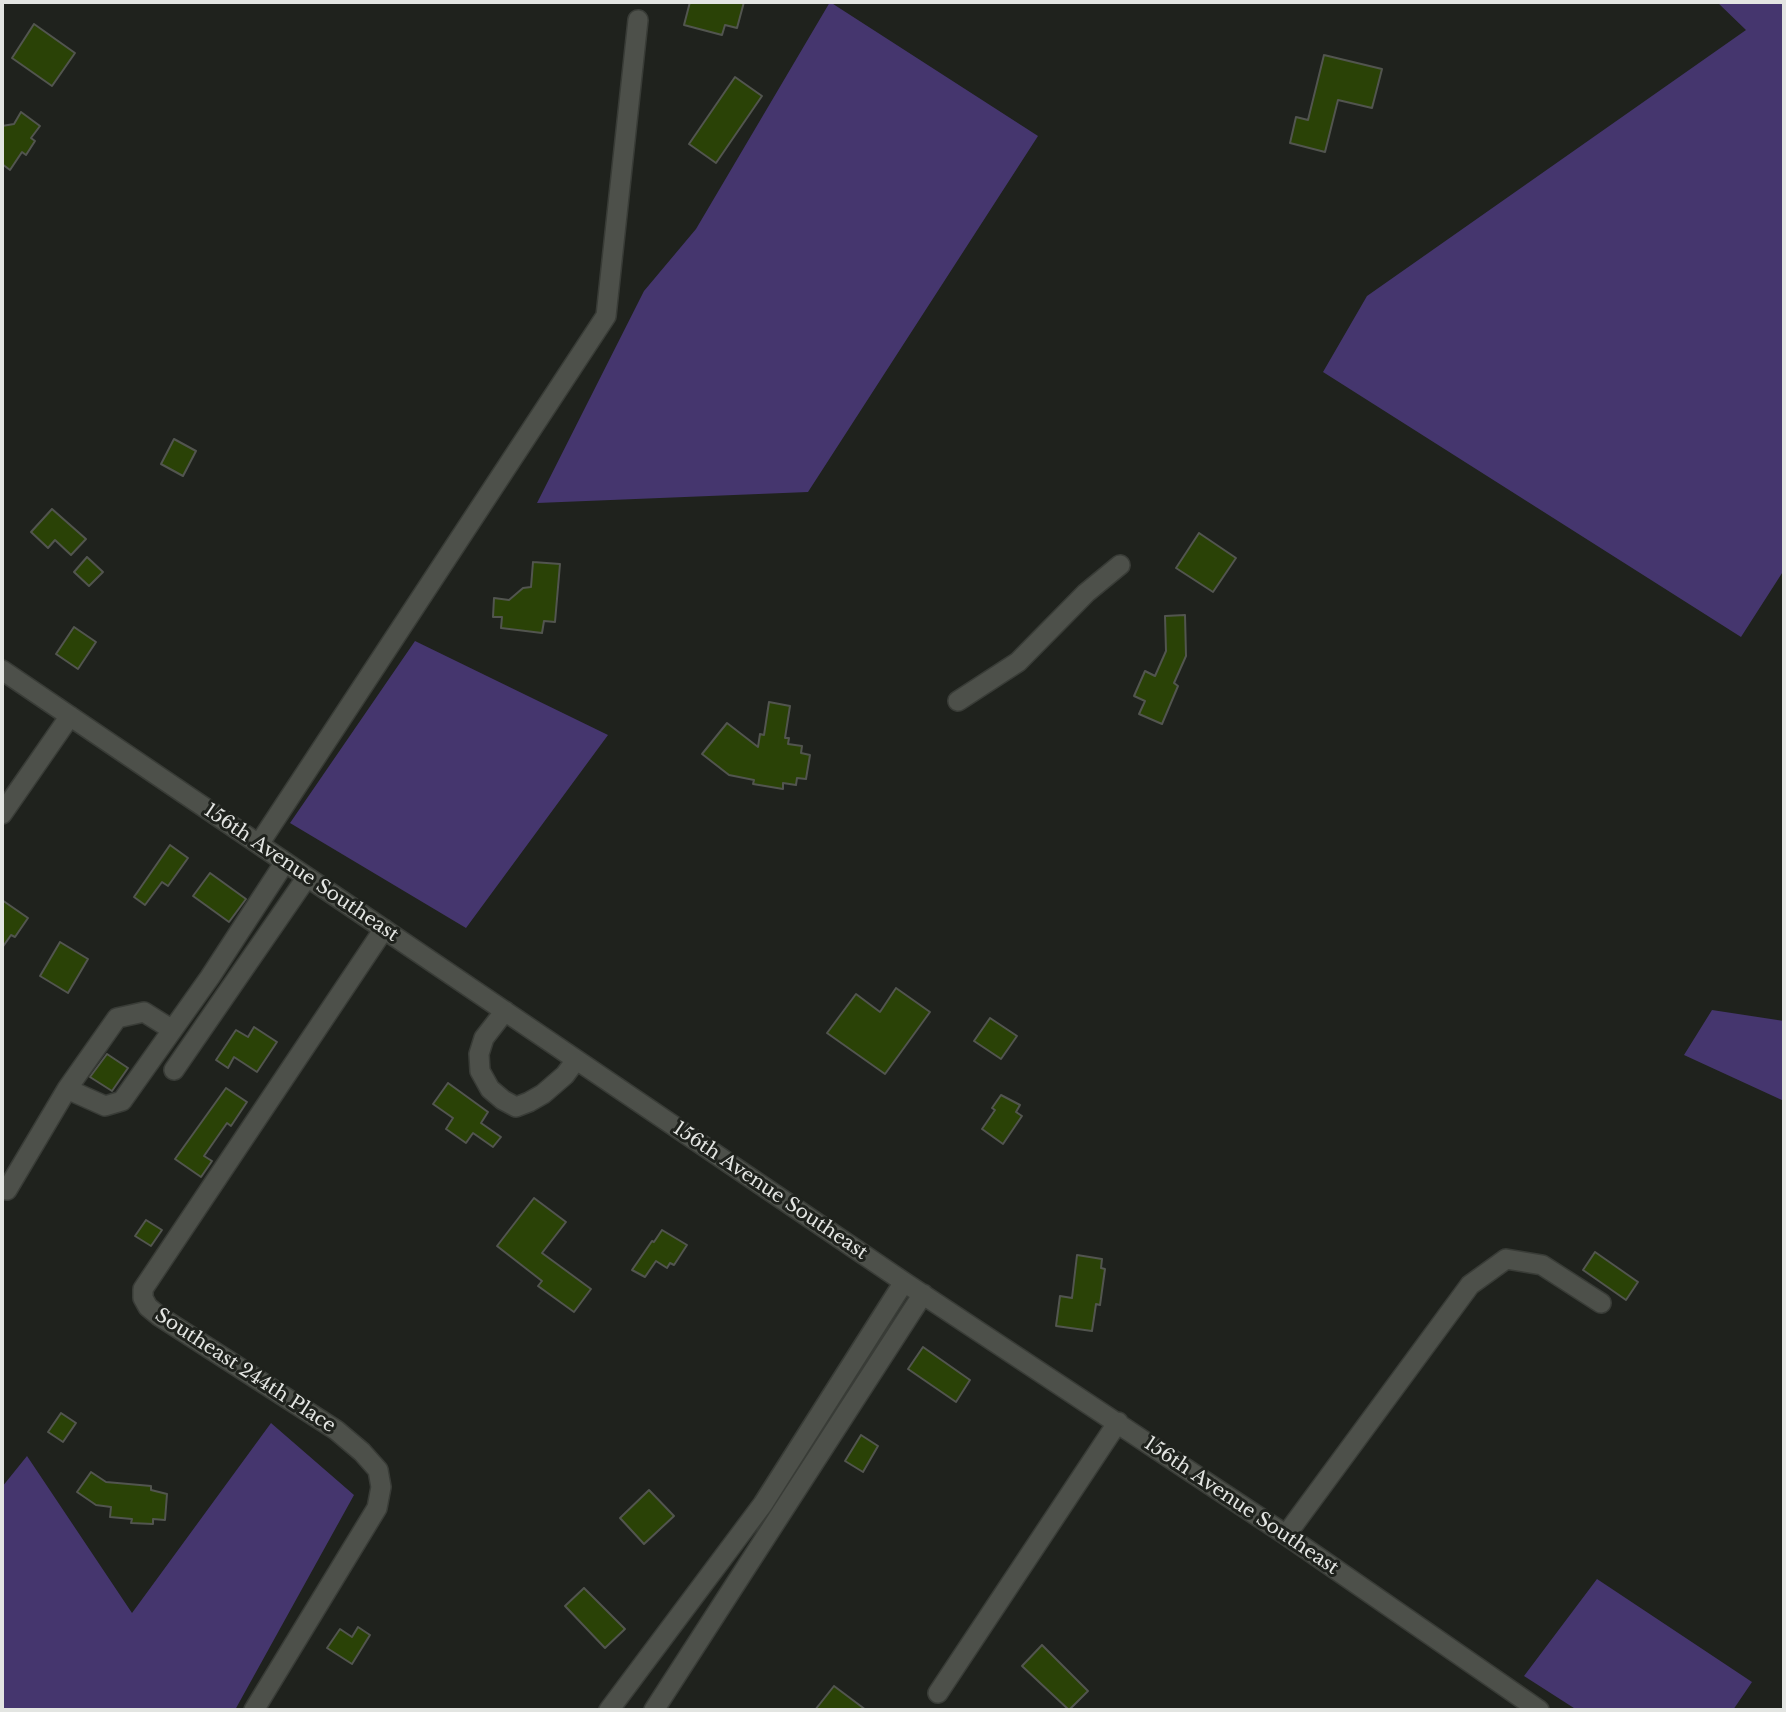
<!DOCTYPE html>
<html>
<head>
<meta charset="utf-8">
<style>
	body { margin:0 }
	#map { position:relative; width:1786px; height:1712px; overflow:hidden; background:#1f221d; font-family:"Libre Baskerville",serif }
	canvas { display:block }
	.frame { position:absolute; inset:0; border:4px solid #e3e5e2; pointer-events:none }
</style>
</head>
<body>
<div id="map">
<canvas width="1786" height="1712"></canvas>
<div class="frame"></div>
</div>
<script>
const ctx = document.querySelector('canvas').getContext('2d');
ctx.lineJoin = 'round';
function fillPath(path, color) { ctx.fillStyle = color; ctx.fill(path, 'evenodd'); }
const shape = rows => new Path2D(rows.map(r => 'M' + r).join(''));
function stroke(path, color, width, dash) { ctx.strokeStyle = color; ctx.lineWidth = width; ctx.lineCap = dash ? 'butt' : 'round'; ctx.setLineDash(dash || []); ctx.stroke(path); }
function write(font, color, halo, rows, align = 'center') {
  ctx.font = font + ' "Libre Baskerville",serif'; ctx.lineWidth = 6; ctx.setLineDash([]); ctx.textBaseline = 'middle'; ctx.strokeStyle = halo; ctx.fillStyle = color; for (const [text, x, y, turn = 0] of rows) {
    ctx.save(); ctx.translate(x, y); ctx.rotate((+turn || 0) * Math.PI / 180); ctx.textAlign = isNaN(turn) ? turn : align; if (halo) ctx.strokeText(text, 0, 0); ctx.fillText(text, 0, 0); ctx.restore();
  }
}
const green = shape([
	[830,2,1038,136,808,492,537,503,644,291,696,229],
	[1717,2,1784,2,1784,570,1741,637,1323,372,1367,296,1746,30],
	[415,641,608,735,466,928,290,823],
	[1712,1010,1784,1021,1784,1101,1684,1055],
	[271,1423,354,1495,235,1710,2,1710,2,1487,27,1456,132,1613],
	[1597,1579,1752,1682,1733,1710,1577,1710,1524,1676]
]);
const building = shape([
	[690,2,744,2,737,28,725,25,722,35,684,25,690,2],
	[34,24,75,53,52,86,12,58,34,24],
	[1324,55,1382,69,1372,108,1338,100,1325,152,1290,143,1296,117,1308,120,1324,55],
	[735,77,762,96,716,163,689,144,735,77],
	[21,112,40,126,31,138,35,141,26,155,22,152,10,170,2,164,2,126,14,124,21,112],
	[174,439,196,451,183,476,161,464,174,439],
	[52,509,86,539,71,555,55,540,48,548,31,532,52,509],
	[1199,533,1236,558,1213,592,1176,568,1199,533],
	[87,557,103,572,89,586,74,572,87,557],
	[533,562,560,564,555,622,544,621,542,633,501,628,502,617,493,617,494,598,509,600,523,588,531,587,533,562],
	[1185,615,1186,656,1174,683,1178,686,1162,724,1139,714,1145,701,1134,696,1145,671,1155,676,1166,651,1165,616,1185,615],
	[74,627,96,642,78,669,56,654,74,627],
	[769,702,790,706,785,738,789,738,788,744,802,746,801,753,810,755,806,779,797,778,796,785,783,783,783,789,753,784,754,780,729,775,702,754,727,723,758,747,760,734,764,735,769,702],
	[170,845,188,858,168,886,162,882,145,905,134,897,170,845],
	[210,873,246,899,229,922,193,896,210,873],
	[2,900,28,918,15,937,11,935,2,948,2,900],
	[60,942,88,959,68,993,40,976,60,942],
	[896,988,930,1012,885,1074,827,1033,856,994,880,1012,896,988],
	[990,1018,1017,1036,1001,1059,974,1041,990,1018],
	[254,1027,277,1042,257,1072,234,1057,228,1068,216,1060,236,1030,248,1037,254,1027],
	[107,1054,128,1068,112,1091,90,1077,107,1054],
	[448,1083,488,1112,481,1123,501,1137,493,1147,473,1133,466,1143,446,1129,453,1118,433,1104,448,1083],
	[226,1088,247,1102,231,1126,227,1123,204,1156,212,1161,201,1177,175,1159,226,1088],
	[1001,1095,1020,1105,1016,1112,1022,1116,1003,1144,982,1129,995,1110,992,1108,1001,1095],
	[534,1198,566,1222,542,1253,591,1289,574,1312,538,1286,542,1281,497,1246,534,1198],
	[146,1220,162,1230,151,1246,135,1236,146,1220],
	[662,1230,687,1245,674,1265,670,1263,667,1268,656,1261,645,1277,632,1270,652,1241,654,1242,662,1230],
	[1595,1252,1638,1282,1626,1300,1583,1270,1595,1252],
	[1077,1255,1102,1259,1101,1268,1105,1269,1100,1305,1096,1304,1092,1331,1056,1326,1060,1296,1072,1298,1077,1255],
	[923,1347,970,1380,956,1402,908,1369,923,1347],
	[61,1413,76,1423,63,1442,48,1432,61,1413],
	[861,1435,878,1446,863,1472,845,1461,861,1435],
	[91,1472,106,1482,151,1486,151,1490,167,1494,165,1520,153,1519,153,1524,131,1523,132,1519,110,1517,111,1507,96,1505,77,1492,91,1472],
	[649,1490,674,1516,644,1544,620,1518,649,1490],
	[584,1588,625,1629,605,1648,565,1606,584,1588],
	[358,1627,370,1635,352,1664,327,1648,340,1629,352,1637,358,1627],
	[1042,1645,1088,1691,1069,1710,1022,1666,1042,1645],
	[834,1686,866,1710,815,1710,834,1686]
]);
const minor = shape([
	[2,670,904,1282,1286,1535,1539,1710],
	[958,701,1018,662,1086,593,1120,565],
	[2,814,70,716],
	[259,844,606,316,638,20],
	[505,1011,484,1038,479,1054,480,1071,490,1089,503,1100,516,1107,529,1102,543,1094,565,1075,576,1060],
	[174,1070,307,877],
	[67,1089,117,1018,144,1012,171,1029],
	[7,1190,67,1089,105,1106,122,1101,210,977,285,862],
	[1286,1535,1470,1285,1506,1259,1542,1265,1601,1303],
	[938,1693,1118,1422],
	[254,1710,377,1508,381,1487,378,1470,362,1452,336,1430,159,1316,148,1307,143,1298,143,1289,384,929],
	[609,1710,763,1504,904,1282],
	[654,1710,923,1294]
]);
const streetNames = [
	["156th Avenue Southeast",301,873,34],
	["156th Avenue Southeast",770,1191,34],
	["Southeast 244th Place",245,1371,33],
	["156th Avenue Southeast",1241,1506,34]
];
fillPath(green, '#45366e');
fillPath(building, '#2a4206');
stroke(building, '#52554f', 2);
stroke(minor, '#393c37', 22);
stroke(minor, '#4d504a', 19);
write('19px', '#e3e5e2', '#1f221d', streetNames);
</script>
</body>
</html>
